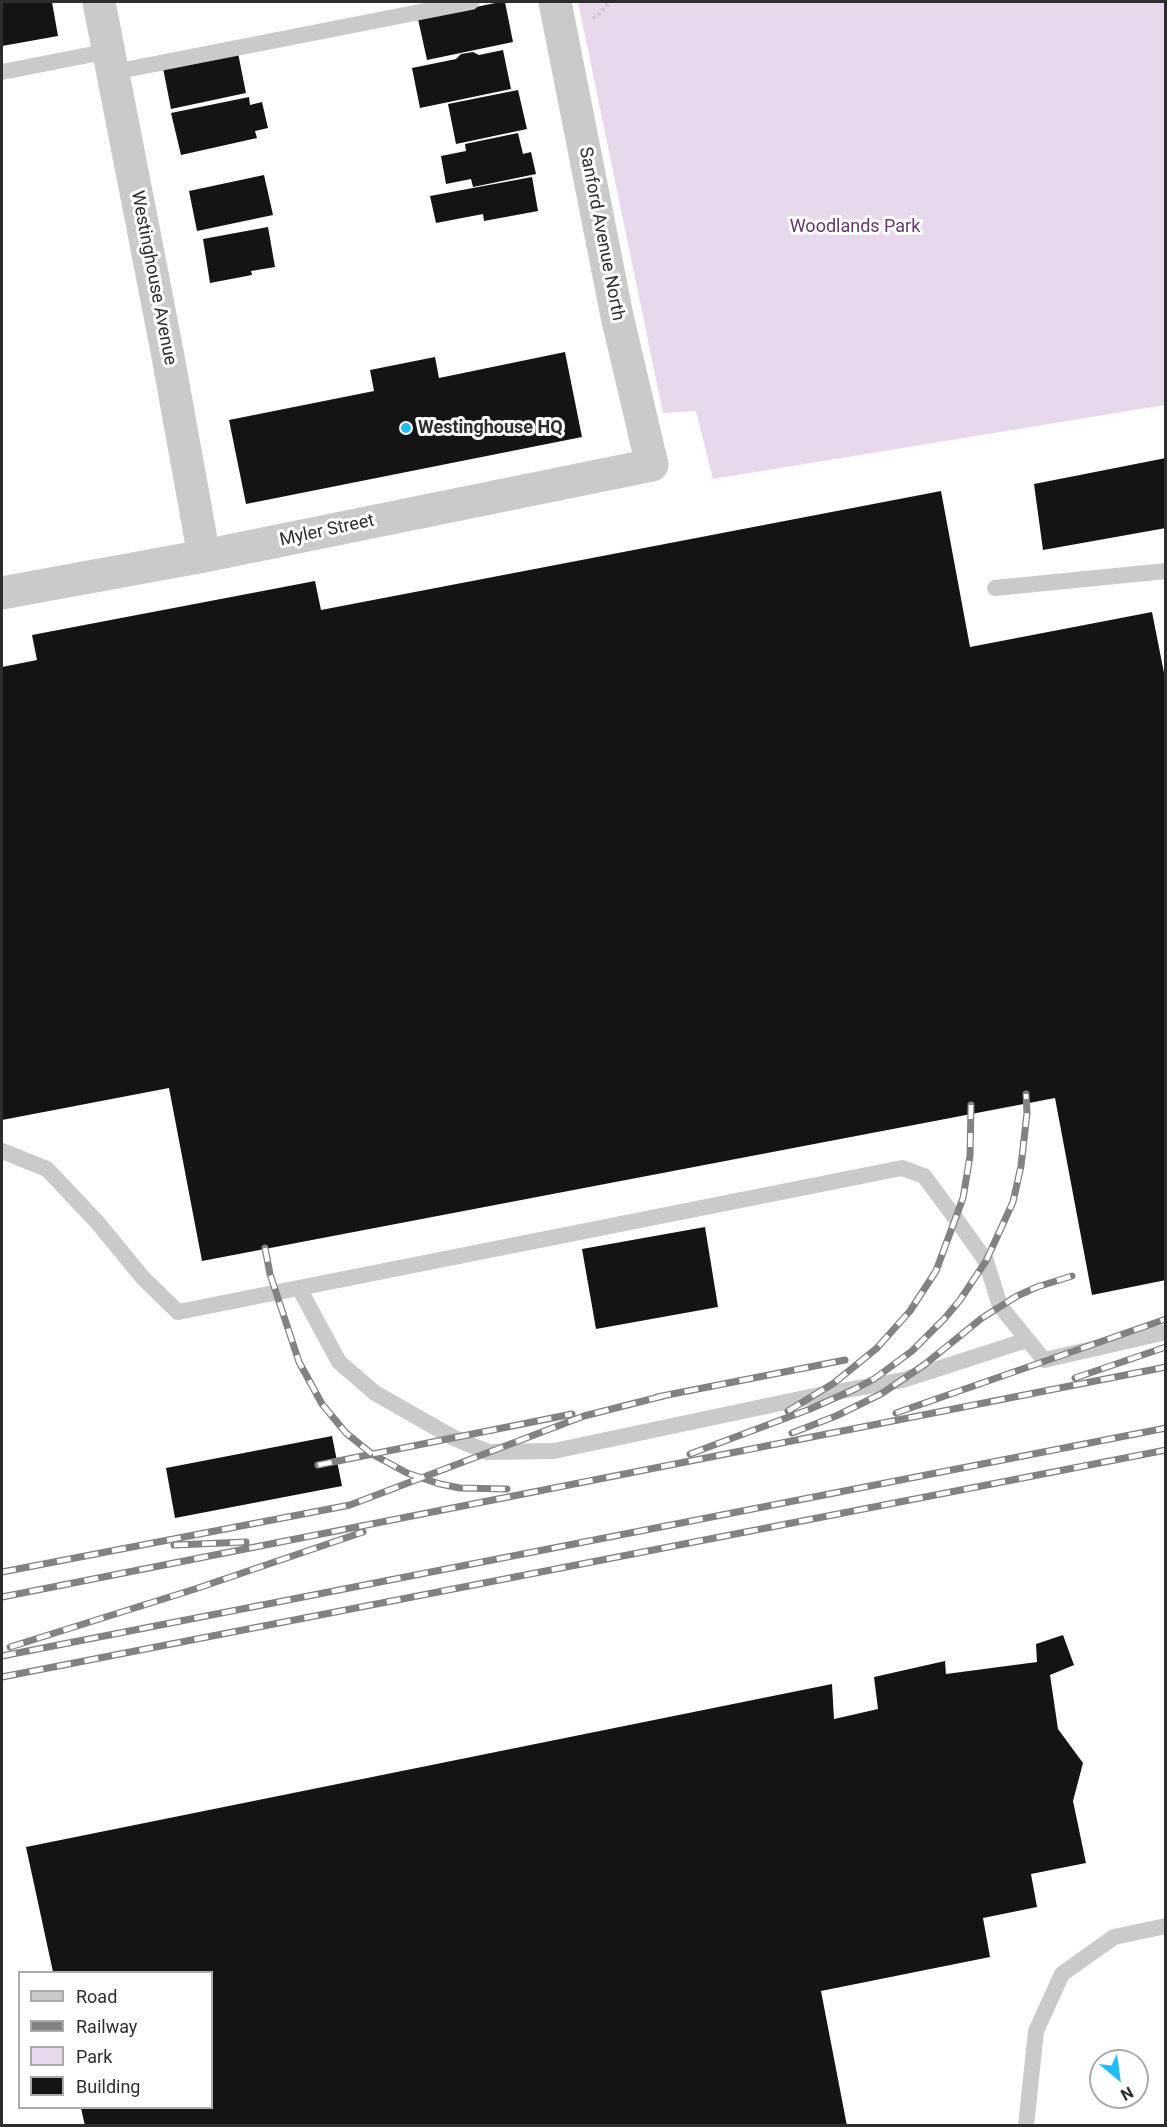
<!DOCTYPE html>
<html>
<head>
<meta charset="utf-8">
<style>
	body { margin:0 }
	#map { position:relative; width:1167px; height:2127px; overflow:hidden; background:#fff; font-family:Roboto,sans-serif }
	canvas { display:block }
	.frame { position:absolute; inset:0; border:3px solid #2d2d2d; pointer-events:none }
	.legend { position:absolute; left:18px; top:1971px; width:195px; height:138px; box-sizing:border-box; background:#fff; border:2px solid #ababab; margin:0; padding:8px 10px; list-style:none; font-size:18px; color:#2d2d2d }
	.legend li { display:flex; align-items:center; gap:12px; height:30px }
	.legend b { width:30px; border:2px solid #ababab }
	.north { position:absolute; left:1089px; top:2049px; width:60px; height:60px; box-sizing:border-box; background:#fff; border:2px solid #ababab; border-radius:50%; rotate:151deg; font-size:16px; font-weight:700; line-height:24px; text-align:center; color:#2d2d2d }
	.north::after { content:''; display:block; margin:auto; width:21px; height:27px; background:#1fbdf3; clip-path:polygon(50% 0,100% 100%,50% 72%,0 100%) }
</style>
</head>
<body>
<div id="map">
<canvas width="1167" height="2127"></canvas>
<div class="frame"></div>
<ul class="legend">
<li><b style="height:8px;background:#cacaca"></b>Road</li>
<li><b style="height:8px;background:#828282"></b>Railway</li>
<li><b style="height:16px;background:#e8d8ec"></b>Park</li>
<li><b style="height:16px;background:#141414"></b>Building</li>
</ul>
<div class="north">N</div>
</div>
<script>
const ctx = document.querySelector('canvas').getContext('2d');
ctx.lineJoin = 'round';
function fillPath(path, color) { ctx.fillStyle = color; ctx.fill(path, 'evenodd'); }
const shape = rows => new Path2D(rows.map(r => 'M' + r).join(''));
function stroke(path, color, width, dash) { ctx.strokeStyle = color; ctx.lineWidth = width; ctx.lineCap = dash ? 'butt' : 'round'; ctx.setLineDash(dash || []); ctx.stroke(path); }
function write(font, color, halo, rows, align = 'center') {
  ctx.font = font + ' Roboto,sans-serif'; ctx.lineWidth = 6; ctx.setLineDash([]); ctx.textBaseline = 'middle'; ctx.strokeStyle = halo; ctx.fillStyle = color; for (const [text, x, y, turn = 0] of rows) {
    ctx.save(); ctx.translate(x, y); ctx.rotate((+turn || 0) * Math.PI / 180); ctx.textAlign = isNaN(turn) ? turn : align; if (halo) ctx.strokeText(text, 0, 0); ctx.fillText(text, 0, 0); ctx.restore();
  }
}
const green = shape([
	[578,2,1165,2,1165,405,713,479,696,411,663,413]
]);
const building = shape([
	[2,2,52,2,58,36,2,46],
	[500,2,505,2,513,42,427,60,418,19],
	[503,50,511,89,420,108,412,68,456,59,461,54,473,52,479,55],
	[238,53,246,93,171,109,163,68],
	[518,90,527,129,456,144,448,104],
	[249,97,250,105,262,102,268,128,255,131,257,138,181,155,171,113],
	[518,133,523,154,531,152,536,174,473,187,471,179,446,184,441,156,466,151,465,144],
	[264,175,273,215,197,231,189,191],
	[532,177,538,211,484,221,483,214,436,223,430,196],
	[268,227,275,267,251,271,252,275,210,283,203,239],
	[565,352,582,437,246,504,229,420,374,391,370,370,435,357,439,378],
	[1166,458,1166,528,1043,550,1034,484],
	[941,491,970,647,1152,612,1166,683,1166,1280,1092,1295,1055,1098,202,1261,169,1088,2,1120,2,667,37,660,32,635,315,581,321,610],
	[705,1227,718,1307,596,1329,582,1249],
	[332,1436,342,1486,175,1518,166,1468],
	[1063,1635,1074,1665,1050,1675,1058,1729,1083,1763,1073,1801,1086,1863,1031,1874,1037,1907,983,1918,990,1957,821,1991,847,2126,85,2126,81,2108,212,2108,212,1972,53,1972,26,1847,832,1684,834,1719,878,1709,874,1677,945,1661,946,1674,1037,1662,1036,1644]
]);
const path = shape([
	[593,18,598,16,609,2]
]);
const lane = shape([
	[2,72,109,51],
	[114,72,471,2],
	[995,588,1166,571],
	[2,1151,47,1169,97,1222,143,1278,178,1312,902,1168,924,1176,956,1219,986,1261,1000,1306,1044,1360,1166,1332],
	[299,1288,339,1362,375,1393,454,1438,488,1452,554,1451,814,1396,903,1380,1027,1340],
	[1026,2126,1036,2031,1062,1974,1114,1937,1166,1926]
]);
const street = shape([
	[99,2,167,351,204,556],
	[2,593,204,556,652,465,617,316,555,2]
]);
const rail = shape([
	[265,1248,270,1274,299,1362,322,1404,346,1433,372,1454,407,1473,440,1484,460,1488,507,1489],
	[1075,1378,1166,1347],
	[657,1397,845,1360],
	[788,1411,834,1383,877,1348,910,1311,936,1271,963,1198,970,1156,971,1105],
	[896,1413,1166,1319],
	[792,1433,836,1416,881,1394,924,1365,982,1318,1017,1296,1037,1287,1072,1276],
	[690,1454,810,1409,855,1389,874,1379,912,1351,945,1318,960,1300,986,1261,1013,1202,1021,1166,1027,1113,1026,1094],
	[318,1465,572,1414],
	[174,1545,246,1542],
	[2,1572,350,1505,584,1416,663,1396],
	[2,1597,1166,1367],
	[10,1647,195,1589,363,1532],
	[2,1656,1166,1428],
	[2,1677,1166,1450]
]);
const markers = [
	[406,428,6,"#1fbdf3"]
];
const parkNames = [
	["Woodlands Park",855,227]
];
const streetNames = [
	["Sanford Avenue North",601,234,79],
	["Westinghouse Avenue",153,278,79],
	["Myler Street",327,531,-12]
];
const poiNames = [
	["Westinghouse HQ",418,428]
];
fillPath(green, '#e8d8ec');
fillPath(building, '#141414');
stroke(path, '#cacaca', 4, [3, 3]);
stroke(lane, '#cacaca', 16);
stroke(street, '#cacaca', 33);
stroke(rail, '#828282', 7);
stroke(rail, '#fff', 4.5, [14]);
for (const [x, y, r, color] of markers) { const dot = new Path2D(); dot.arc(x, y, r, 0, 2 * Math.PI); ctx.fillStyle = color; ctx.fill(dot); stroke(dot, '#fff', 2); }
write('18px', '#64376c', '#fff', parkNames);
write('18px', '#2d2d2d', '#fff', streetNames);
write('bold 18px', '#2d2d2d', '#fff', poiNames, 'left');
</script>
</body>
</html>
